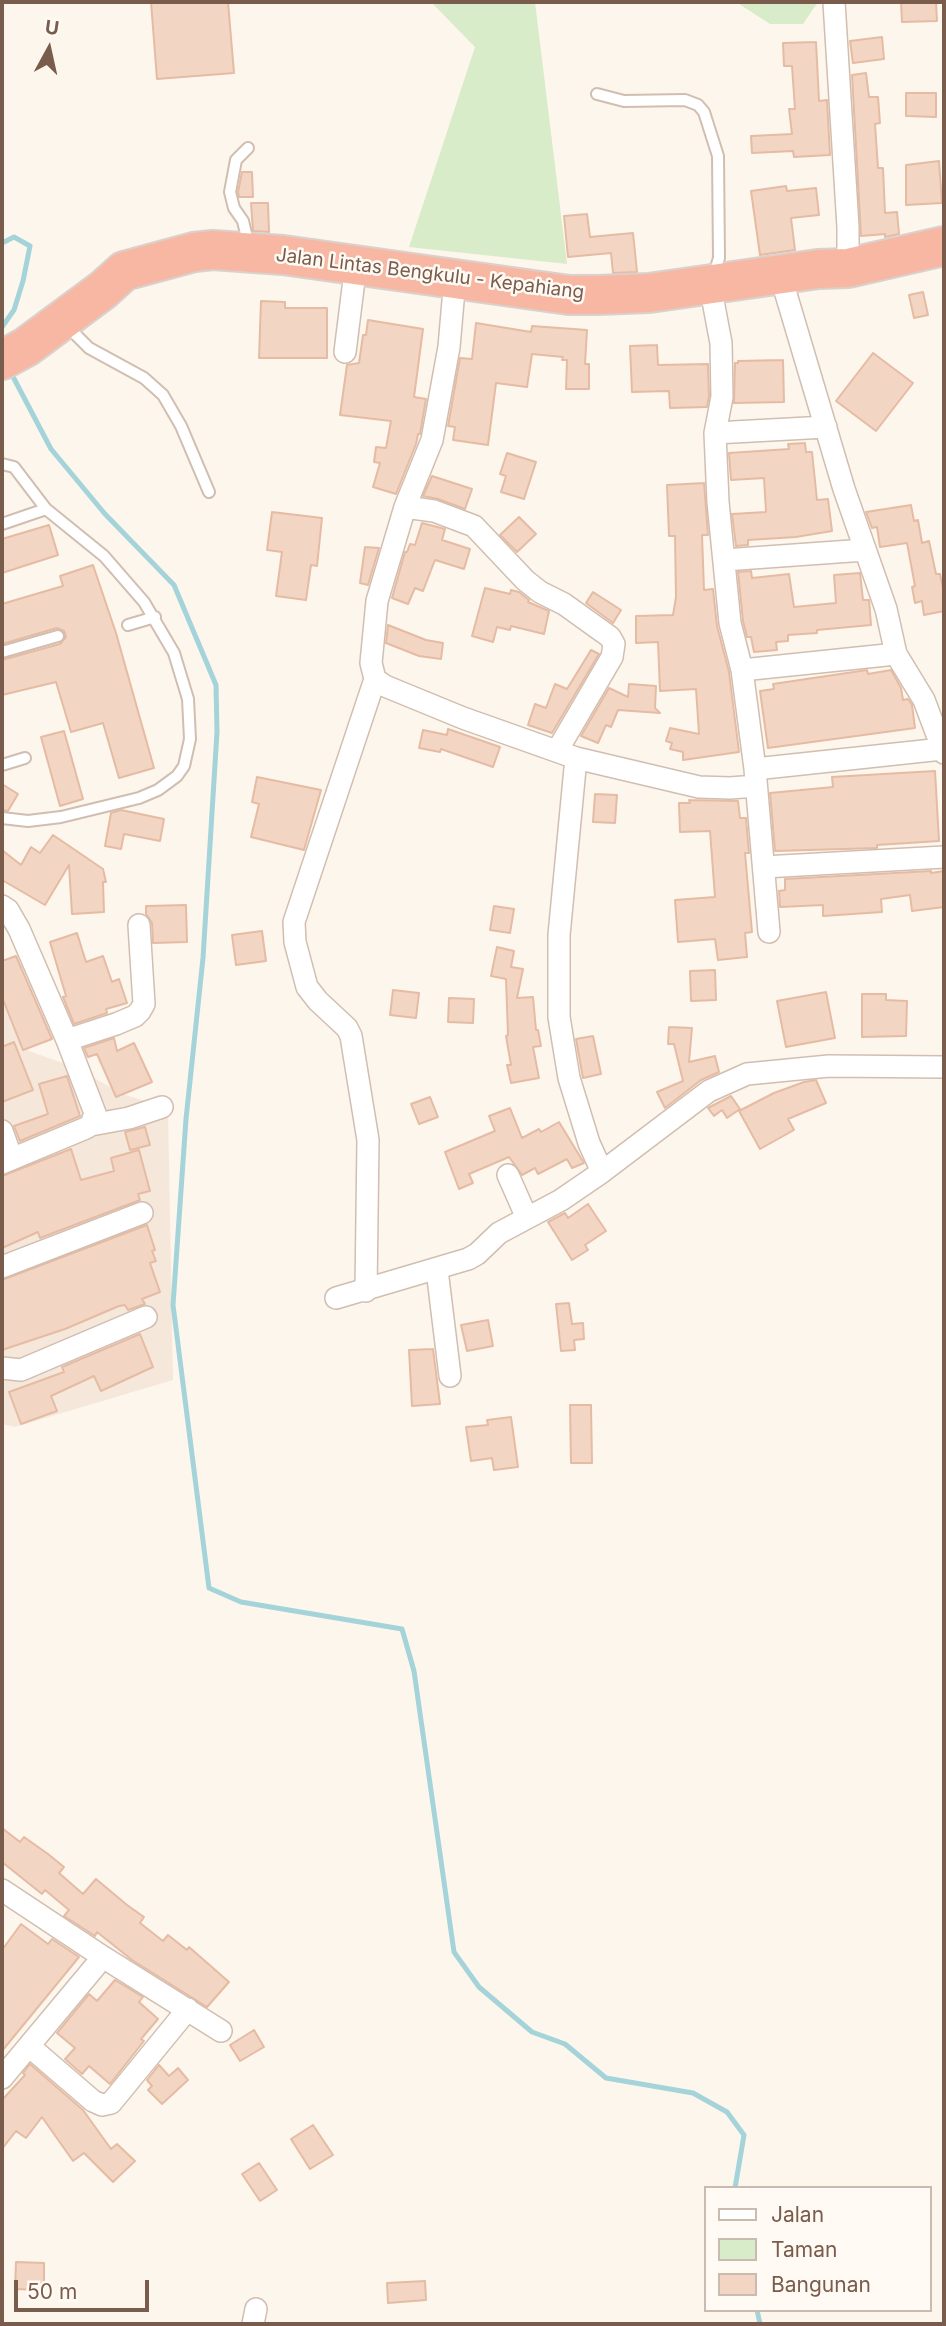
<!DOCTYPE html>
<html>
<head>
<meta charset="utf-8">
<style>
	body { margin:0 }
	#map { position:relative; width:946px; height:2326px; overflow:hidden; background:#fdf6ec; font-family:Inter,sans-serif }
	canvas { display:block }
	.frame { position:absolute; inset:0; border:4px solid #7a5c4d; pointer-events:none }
	.legend { position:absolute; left:704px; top:2186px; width:228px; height:126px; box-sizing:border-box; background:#fffaf3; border:2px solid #cabbb1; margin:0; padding:9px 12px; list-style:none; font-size:21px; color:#7a5c4d }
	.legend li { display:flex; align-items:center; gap:14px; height:35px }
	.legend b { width:35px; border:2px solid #cabbb1 }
	.north { position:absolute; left:14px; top:14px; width:70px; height:70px; -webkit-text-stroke:5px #fffaf3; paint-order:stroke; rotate:8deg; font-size:19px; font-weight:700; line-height:28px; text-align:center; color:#7a5c4d }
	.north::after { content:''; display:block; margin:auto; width:24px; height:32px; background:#7a5c4d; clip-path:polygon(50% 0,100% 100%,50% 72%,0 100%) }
	.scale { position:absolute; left:14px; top:2280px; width:135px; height:32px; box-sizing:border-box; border:4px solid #7a5c4d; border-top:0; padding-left:9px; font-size:21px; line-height:24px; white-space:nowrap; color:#7a5c4d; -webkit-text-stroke:5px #fffaf3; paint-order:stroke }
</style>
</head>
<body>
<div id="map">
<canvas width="946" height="2326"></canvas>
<div class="frame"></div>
<ul class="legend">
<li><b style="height:9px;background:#fff"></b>Jalan</li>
<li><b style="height:19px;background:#d8ecc9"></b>Taman</li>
<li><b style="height:19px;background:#f3d5c3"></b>Bangunan</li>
</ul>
<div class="north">U</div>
<div class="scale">50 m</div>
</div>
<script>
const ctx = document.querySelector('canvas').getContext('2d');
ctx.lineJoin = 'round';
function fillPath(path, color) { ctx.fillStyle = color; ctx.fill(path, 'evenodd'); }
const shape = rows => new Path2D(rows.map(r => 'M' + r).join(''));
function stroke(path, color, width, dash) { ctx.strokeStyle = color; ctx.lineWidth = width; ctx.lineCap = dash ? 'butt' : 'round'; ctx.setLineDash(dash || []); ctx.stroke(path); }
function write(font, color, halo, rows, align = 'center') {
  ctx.font = font + ' Inter,sans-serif'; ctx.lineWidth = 5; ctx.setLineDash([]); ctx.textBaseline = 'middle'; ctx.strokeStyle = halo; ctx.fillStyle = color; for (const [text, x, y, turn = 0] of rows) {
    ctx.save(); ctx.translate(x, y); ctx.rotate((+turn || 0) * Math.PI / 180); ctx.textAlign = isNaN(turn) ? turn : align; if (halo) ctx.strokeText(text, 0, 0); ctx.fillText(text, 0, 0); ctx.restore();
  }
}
const residential = shape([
	[2,1004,15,1016,29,1051,77,1068,122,1094,168,1108,173,1380,15,1427,2,1424]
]);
const green = shape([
	[431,2,535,2,567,264,409,247,475,47],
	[736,2,818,2,803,24,770,24]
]);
const stream = shape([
	[2,243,14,237,30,246,23,281,14,310,2,327],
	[10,371,51,449,105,514,174,585,216,685,217,732,203,958,186,1119,173,1305,209,1588,241,1602,402,1629,414,1671,454,1952,479,1987,532,2032,565,2044,606,2078,693,2093,727,2112,744,2135,735,2188],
	[757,2310,760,2324]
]);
const building = shape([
	[151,2,228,2,234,73,157,79,151,2],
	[901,2,936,2,937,21,902,22,901,2],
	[882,37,884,59,853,63,850,41,882,37],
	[816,42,819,101,827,100,830,155,794,157,793,151,752,153,751,136,792,134,789,109,795,109,792,66,784,66,783,43,816,42],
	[866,73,869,97,878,97,880,123,875,124,878,168,883,168,885,213,897,212,899,234,885,237,885,234,861,236,852,75,866,73],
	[906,93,936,93,936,117,906,116,906,93],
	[939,161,942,203,906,205,906,165,939,161],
	[242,172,252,172,253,197,239,197,238,192,242,172],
	[786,186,787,191,816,188,819,215,791,218,795,250,760,255,751,191,786,186],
	[251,203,268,203,269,232,253,231,251,203],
	[587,214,590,237,633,233,637,272,613,273,611,253,568,257,564,216,587,214],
	[923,292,928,315,914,318,909,295,923,292],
	[261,301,285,302,285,308,327,308,327,358,259,358,261,301],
	[368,320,423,329,414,397,426,399,420,434,418,434,416,444,396,494,373,487,380,463,374,462,376,447,386,448,391,421,340,415,347,365,359,363,363,335,366,335,368,320],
	[476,323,531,332,532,326,587,330,585,364,589,364,589,389,566,389,567,360,562,360,563,357,532,354,527,387,496,383,488,445,453,440,455,427,448,426,460,358,472,359,476,323],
	[657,345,658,365,708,364,709,396,707,407,670,408,669,391,632,392,630,346,657,345],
	[873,353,913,383,876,431,836,401,873,353],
	[783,360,784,402,734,403,735,363,738,363,738,361,783,360],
	[805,443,806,452,812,452,817,500,828,499,832,531,796,537,748,540,748,545,736,546,732,514,766,512,764,478,731,480,729,453,789,449,788,444,805,443],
	[507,453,536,462,524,499,501,492,506,476,500,474,507,453],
	[432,476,472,489,465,509,438,499,423,496,432,476],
	[704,483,708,535,702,535,704,590,713,589,717,626,729,672,739,752,683,760,683,752,670,749,672,743,666,741,670,728,699,734,696,689,660,691,658,642,636,643,636,616,673,615,676,597,675,536,669,536,667,485,704,483],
	[911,505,914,521,918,520,922,543,929,541,936,574,940,574,944,593,944,611,924,615,922,601,915,603,912,587,915,586,907,543,880,547,877,527,872,528,866,512,911,505],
	[272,512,322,518,317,566,311,565,306,600,276,596,282,552,267,550,272,512],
	[519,517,536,534,517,552,500,535,519,517],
	[422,523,445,529,442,540,470,549,464,569,435,560,423,591,415,588,408,604,392,598,405,552,407,552,410,544,415,545,422,523],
	[49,525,58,555,2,573,2,539,49,525],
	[365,547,379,548,368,585,360,583,365,547],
	[93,565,116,633,154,768,119,778,103,723,71,732,56,682,2,695,2,660,60,644,66,637,64,631,57,628,2,644,2,604,63,586,60,576,93,565],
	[751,571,752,578,789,574,794,607,836,603,834,575,860,573,863,600,869,600,871,625,817,630,817,633,788,635,788,641,776,642,777,650,754,652,751,637,747,637,743,621,738,572,751,571],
	[485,588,510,594,511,590,519,592,529,600,528,602,549,611,544,634,511,626,510,630,497,627,493,642,472,636,485,588],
	[593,592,621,610,613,623,586,603,593,592],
	[388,625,426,640,443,643,441,659,419,656,386,643,388,625],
	[591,650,599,654,552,733,528,725,535,704,546,708,555,684,567,689,591,650],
	[867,670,868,674,891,670,901,688,903,700,908,699,912,705,915,728,768,748,760,691,774,689,773,684,867,670],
	[629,684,656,686,655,708,660,713,618,710,611,727,606,725,598,743,581,736,609,688,628,697,629,684],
	[448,729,500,747,493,767,441,749,440,752,419,748,423,730,447,735,448,729],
	[64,731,83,799,60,806,41,737,64,731],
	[935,771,939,841,877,845,877,848,775,851,770,793,833,787,832,777,935,771],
	[257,777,321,790,304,850,251,837,259,804,252,802,257,777],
	[2,784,18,794,8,811,2,810,2,784],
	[595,794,617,795,615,823,593,822,595,794],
	[689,800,738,801,740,818,746,818,749,853,745,853,752,932,745,933,747,957,718,960,715,939,678,942,675,900,715,897,710,831,680,832,679,803,690,803,689,800],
	[121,810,164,819,160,841,124,834,121,849,105,846,111,813,121,810],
	[53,835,103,869,106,882,103,882,104,912,72,914,69,865,45,905,2,880,2,850,21,865,31,847,40,853,53,835],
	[931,871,931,873,944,871,944,907,912,911,910,895,881,899,882,912,823,916,823,905,780,907,779,891,785,890,785,879,931,871],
	[186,905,187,942,153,943,152,923,146,914,146,906,186,905],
	[494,906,514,909,510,933,490,930,494,906],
	[262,931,266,961,236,965,232,935,262,931],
	[77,933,86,962,103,956,112,982,119,979,127,1003,106,1009,107,1013,74,1024,63,997,66,996,50,942,77,933],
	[497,947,514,951,511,967,523,969,517,998,533,997,536,1030,538,1030,541,1046,533,1047,539,1078,511,1083,507,1065,511,1065,506,1036,508,1035,506,979,491,976,497,947],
	[16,956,52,1039,23,1050,2,997,2,961,16,956],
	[715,970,716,1000,691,1001,690,971,715,970],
	[393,990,419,993,416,1018,390,1015,393,990],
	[826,992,835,1038,786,1047,777,1001,826,992],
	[862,994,886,994,886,1000,907,1001,906,1036,862,1037,862,994],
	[449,998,474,999,473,1023,448,1022,449,998],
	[669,1027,692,1028,689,1062,715,1056,719,1072,701,1080,665,1108,657,1092,683,1081,674,1044,668,1044,669,1027],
	[593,1036,601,1074,583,1078,576,1039,593,1036],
	[114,1038,117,1051,134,1043,152,1082,116,1097,97,1054,88,1057,84,1048,114,1038],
	[14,1042,33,1090,2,1102,2,1047,14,1042],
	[67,1076,80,1116,20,1141,14,1126,48,1114,39,1084,67,1076],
	[816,1080,826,1103,788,1119,794,1130,760,1149,739,1111,774,1093,804,1082,816,1080],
	[731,1096,740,1109,727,1118,722,1110,714,1116,708,1108,731,1096],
	[430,1097,438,1117,419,1124,411,1104,430,1097],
	[510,1108,522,1138,539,1129,541,1132,559,1122,584,1163,572,1168,567,1159,538,1174,535,1168,522,1175,509,1157,469,1174,473,1183,459,1189,445,1152,495,1131,489,1116,510,1108],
	[145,1127,150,1145,130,1150,125,1132,145,1127],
	[71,1149,81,1180,114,1171,111,1158,139,1150,150,1191,138,1194,140,1200,40,1238,38,1232,2,1248,2,1176,71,1149],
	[588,1204,606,1231,585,1245,588,1250,572,1260,548,1222,565,1213,568,1218,588,1204],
	[147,1225,155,1250,152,1251,156,1261,150,1263,160,1292,142,1299,145,1304,128,1310,125,1305,119,1306,65,1329,2,1350,2,1280,147,1225],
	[569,1303,572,1324,583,1323,584,1339,574,1340,575,1350,561,1351,556,1304,569,1303],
	[488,1320,493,1346,467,1351,461,1325,488,1320],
	[140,1334,153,1367,101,1391,94,1376,51,1396,57,1411,21,1424,9,1392,64,1372,62,1367,140,1334],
	[433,1349,440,1404,412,1406,409,1350,433,1349],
	[570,1405,591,1405,592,1463,571,1463,570,1405],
	[511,1417,518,1467,494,1470,492,1458,471,1461,466,1427,488,1425,487,1420,511,1417],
	[2,1828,20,1842,24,1837,48,1854,64,1867,59,1873,83,1894,96,1879,127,1905,144,1917,140,1923,163,1941,168,1935,187,1950,189,1947,229,1982,207,2007,132,1960,97,1932,95,1936,64,1916,69,1910,45,1890,42,1894,2,1862,2,1828],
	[21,1924,48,1944,52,1939,79,1957,2,2051,2,1950,21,1924],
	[115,1980,143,1997,139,2002,158,2019,141,2039,144,2041,110,2084,89,2066,82,2074,65,2059,75,2048,57,2033,89,1994,97,2001,115,1980],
	[254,2030,264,2047,240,2061,230,2045,254,2030],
	[30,2064,83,2110,111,2149,117,2144,135,2161,113,2182,84,2153,73,2161,42,2117,26,2138,16,2131,2,2149,2,2100,25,2075,23,2073,30,2064],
	[159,2065,169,2076,178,2068,188,2080,162,2104,148,2090,152,2086,147,2080,159,2065],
	[313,2125,333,2155,310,2169,291,2139,313,2125],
	[259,2163,277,2190,260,2201,242,2174,259,2163],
	[16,2262,44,2263,44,2283,39,2283,39,2290,15,2289,16,2262],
	[425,2281,426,2300,388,2303,387,2283,425,2281]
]);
const lane = shape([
	[597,94,624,101,685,100,698,105,704,112,718,156,719,258,713,277],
	[248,148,236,160,230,192,234,208,243,221,249,246],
	[74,333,89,348,144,378,163,395,181,426,209,492],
	[2,464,14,467,46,509,104,556,144,602,174,653,188,699,190,739,184,766,177,776,158,790,139,798,61,817,28,821,2,818],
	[2,524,46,509],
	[128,625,155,617],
	[2,652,58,636],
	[2,765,25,758]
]);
const street = shape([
	[834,2,848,227,848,268],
	[780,274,844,489,886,609,896,654,924,700,944,753],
	[455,278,449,347,432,440,405,507,377,601,371,663,375,679,385,686,463,718,576,758,699,787,730,788,756,786],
	[710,285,721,343,722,397,715,433,718,502,730,623,742,670,896,654],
	[345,352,356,264],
	[715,433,826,427],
	[405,507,434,511,474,526,525,580,540,592,564,604,610,637,614,644,612,657,557,751],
	[724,560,865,550],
	[742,670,755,769,769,932],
	[576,758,559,935,559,1017,569,1078,589,1143,602,1172,709,1091,747,1074,829,1066,944,1067],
	[755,769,942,749],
	[764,867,944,857],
	[2,906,8,910,19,929,67,1040,95,1113,91,1125,86,1128,2,1163],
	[67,1040,116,1024,135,1016,140,1011,144,1004,139,925],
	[91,1125,129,1118,162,1107],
	[2,1131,12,1159],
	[508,1175,527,1218],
	[2,1267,142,1213],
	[437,1270,450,1376],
	[366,1291,368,1140,351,1036,347,1028,318,1001,307,987,295,942,294,922,375,679],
	[336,1298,468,1259,477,1254,499,1233,561,1200,602,1172],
	[2,1368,21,1370,146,1317],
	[2,1890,103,1957,221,2031],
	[29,2046,93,2101,102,2105,111,2103,188,2009],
	[2,2078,103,1957],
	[253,2324,256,2309]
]);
const highway = shape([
	[2,360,26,347,103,290,124,271,194,252,213,250,283,255,569,295,598,295,649,293,818,269,848,268,944,246]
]);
const streetNames = [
	["Jalan Lintas Bengkulu - Kepahiang",430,274,7]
];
fillPath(residential, '#f5e8da');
fillPath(green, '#d8ecc9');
stroke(stream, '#a5d3da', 5);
fillPath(building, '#f3d5c3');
stroke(building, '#e6bba3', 2);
stroke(lane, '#d1beb0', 14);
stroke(street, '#d1beb0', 24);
stroke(highway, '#dad1cd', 42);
stroke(lane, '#fff', 10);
stroke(street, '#fff', 21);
stroke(highway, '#f7b7a3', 38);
write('19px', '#7a5c4d', '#fffaf3', streetNames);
</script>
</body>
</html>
